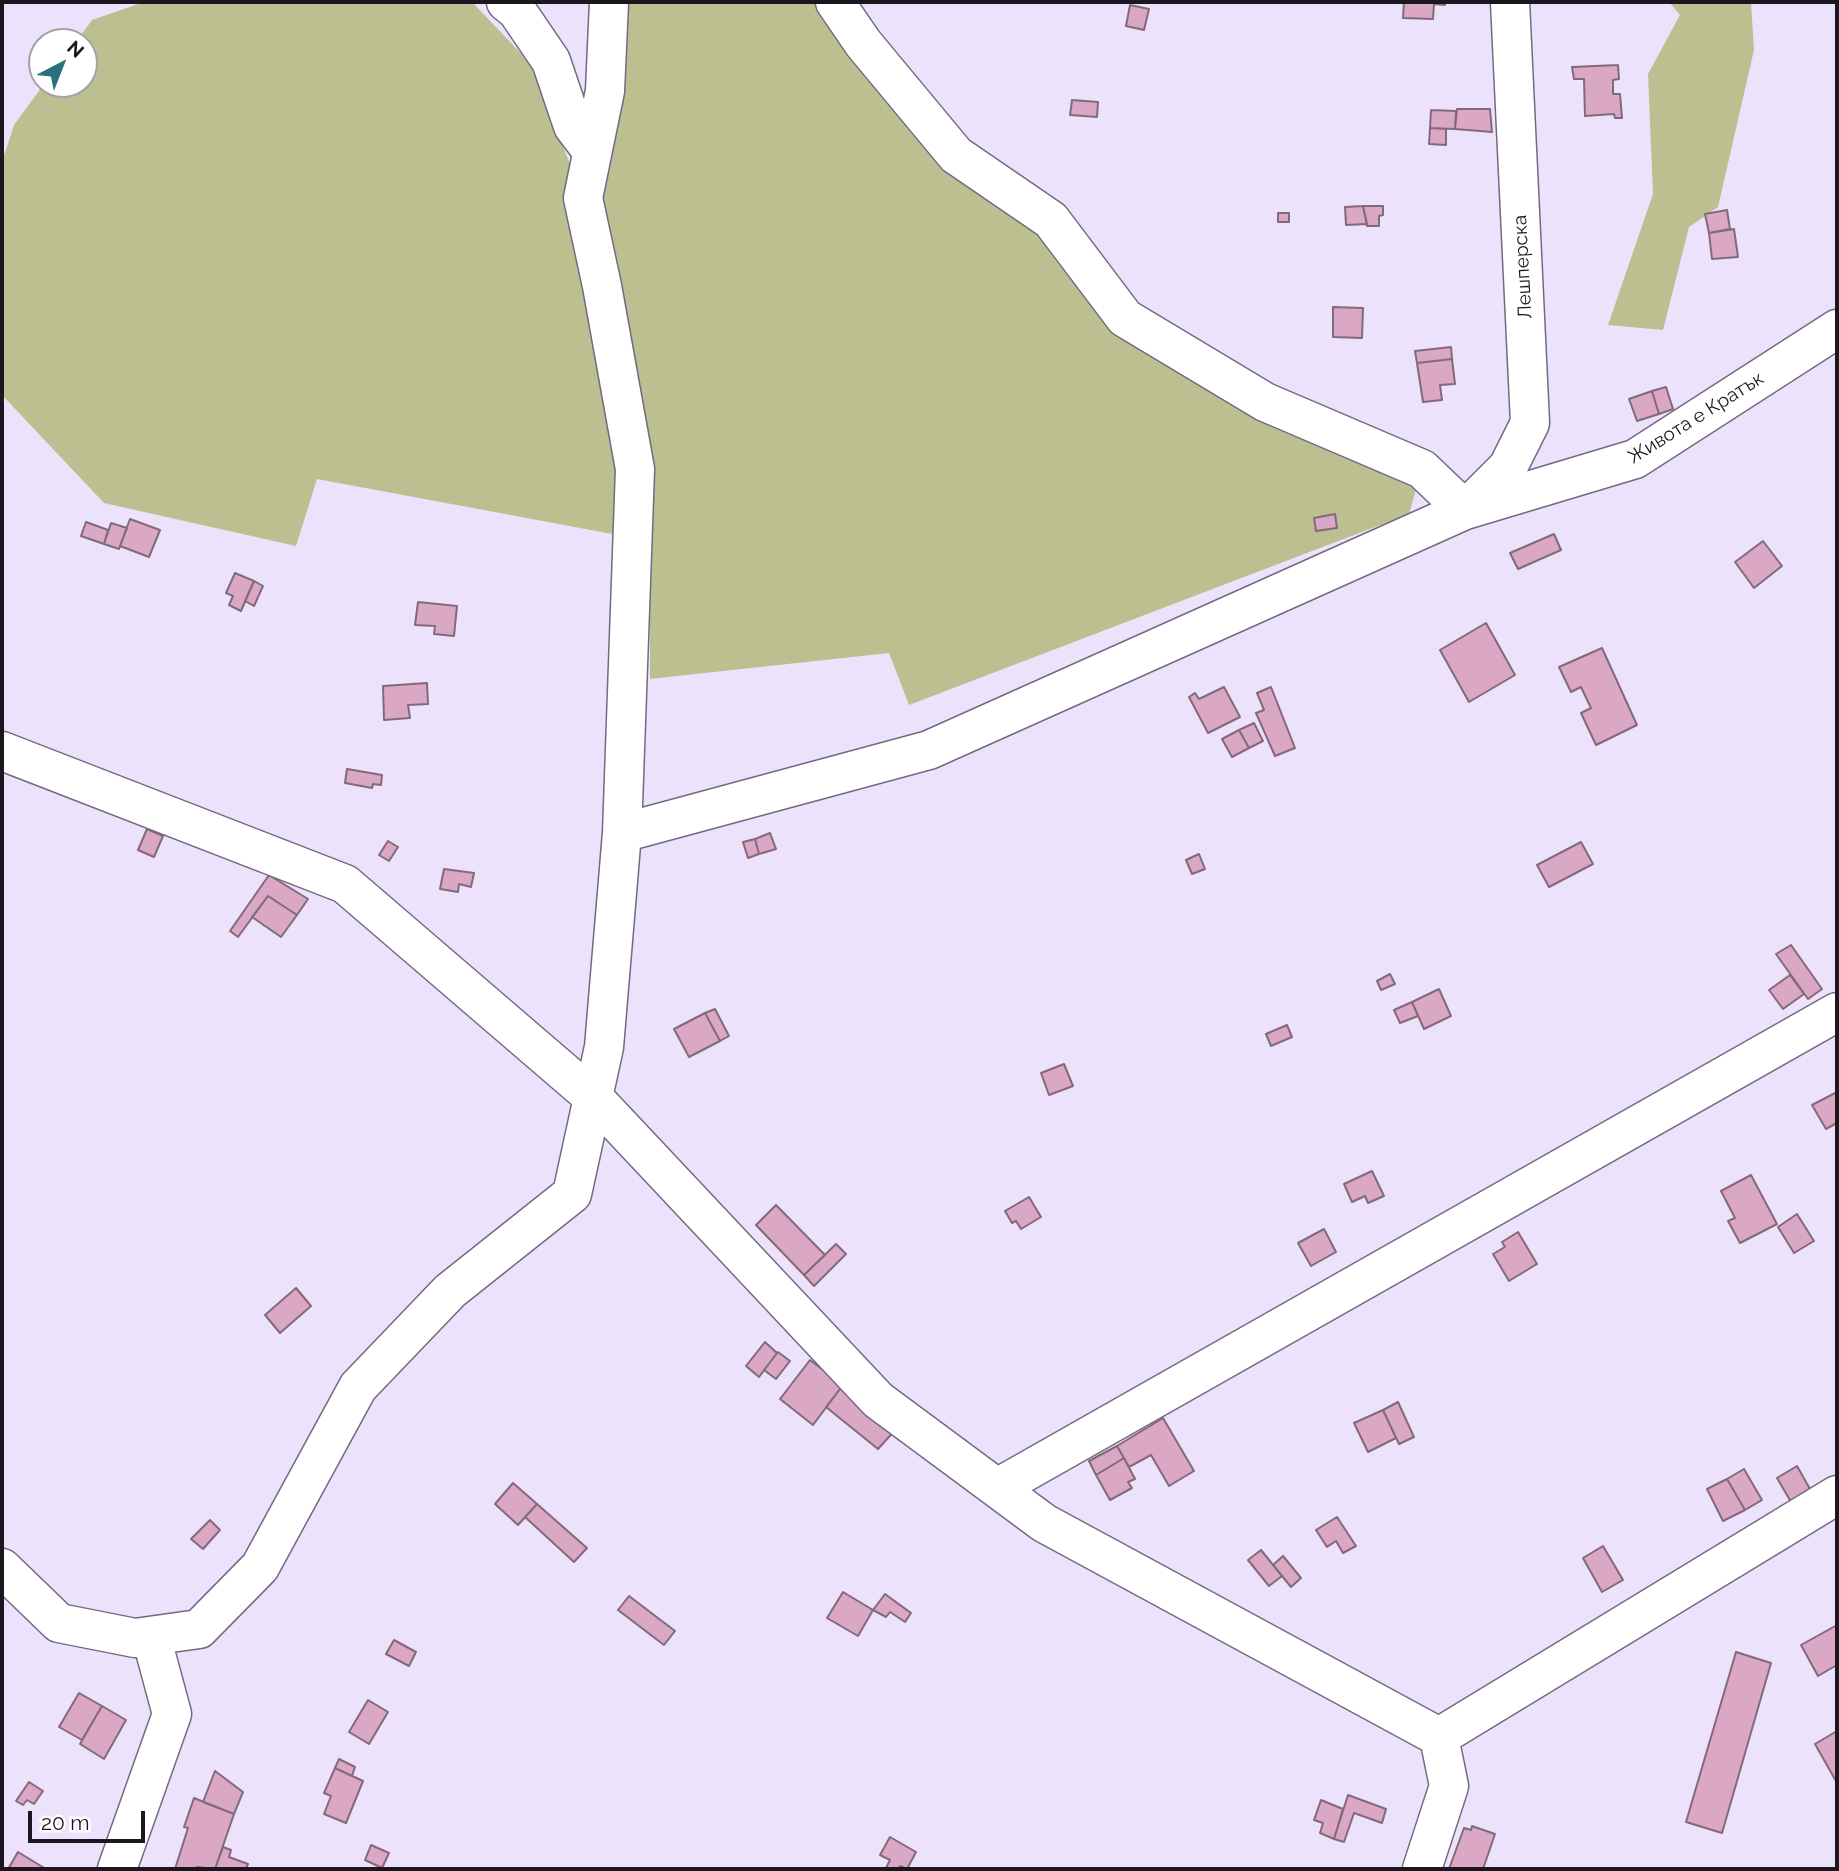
<!DOCTYPE html>
<html>
<head>
<meta charset="utf-8">
<style>
	body { margin:0 }
	#map { position:relative; width:1839px; height:1871px; overflow:hidden; background:#ece2fc; font-family:Raleway,sans-serif }
	canvas { display:block }
	.frame { position:absolute; inset:0; border:4px solid #1b1721; pointer-events:none }
	.north { position:absolute; left:28px; top:28px; width:70px; height:70px; box-sizing:border-box; background:#fff; border:2px solid #a4a2a6; border-radius:50%; rotate:42deg; font-size:19px; font-weight:700; line-height:28px; text-align:center; color:#1b1721 }
	.north::after { content:''; display:block; margin:auto; width:24px; height:32px; background:#2b707f; clip-path:polygon(50% 0,100% 100%,50% 72%,0 100%) }
	.scale { position:absolute; left:28px; top:1811px; width:117px; height:32px; box-sizing:border-box; border:4px solid #1b1721; border-top:0; padding-left:9px; font-size:21px; line-height:24px; white-space:nowrap; color:#1b1721; -webkit-text-stroke:5px #fff; paint-order:stroke }
</style>
</head>
<body>
<div id="map">
<canvas width="1839" height="1871"></canvas>
<div class="frame"></div>
<div class="north">N</div>
<div class="scale">20 m</div>
</div>
<script>
const ctx = document.querySelector('canvas').getContext('2d');
ctx.lineJoin = 'round';
function fillPath(path, color) { ctx.fillStyle = color; ctx.fill(path, 'evenodd'); }
const shape = rows => new Path2D(rows.map(r => 'M' + r).join(''));
function stroke(path, color, width, dash) { ctx.strokeStyle = color; ctx.lineWidth = width; ctx.lineCap = dash ? 'butt' : 'round'; ctx.setLineDash(dash || []); ctx.stroke(path); }
function write(font, color, halo, rows, align = 'center') {
  ctx.font = font + ' Raleway,sans-serif'; ctx.lineWidth = 5; ctx.setLineDash([]); ctx.textBaseline = 'middle'; ctx.strokeStyle = halo; ctx.fillStyle = color; for (const [text, x, y, turn = 0] of rows) {
    ctx.save(); ctx.translate(x, y); ctx.rotate((+turn || 0) * Math.PI / 180); ctx.textAlign = isNaN(turn) ? turn : align; if (halo) ctx.strokeText(text, 0, 0); ctx.fillText(text, 0, 0); ctx.restore();
  }
}
const green = shape([
	[144,2,468,2,474,4,530,63,583,197,609,2,835,2,1125,318,1422,469,1409,514,909,705,889,653,650,679,650,541,317,479,296,546,104,503,2,395,2,162,14,125,44,84,84,84,84,42,76,42,92,20],
	[1669,2,1751,2,1754,50,1718,207,1689,227,1663,330,1608,325,1653,194,1648,74,1680,15]
]);
const building = shape([
	[1404,2,1445,2,1445,5,1434,4,1433,19,1403,18,1404,2],
	[1130,5,1149,9,1144,30,1126,26,1130,5],
	[1618,65,1619,79,1613,80,1613,94,1620,94,1622,118,1615,118,1614,114,1585,116,1584,79,1574,79,1572,67,1618,65],
	[1072,100,1098,102,1097,117,1070,115,1072,100],
	[1457,109,1490,109,1492,132,1455,129,1457,109],
	[1431,110,1456,111,1455,129,1430,128,1431,110],
	[1430,128,1446,129,1446,145,1429,144,1430,128],
	[1363,206,1367,224,1346,225,1345,207,1363,206],
	[1363,206,1383,206,1383,215,1379,216,1379,226,1367,226,1363,206],
	[1727,210,1730,229,1709,233,1705,214,1727,210],
	[1278,213,1289,213,1289,222,1278,222,1278,213],
	[1734,229,1738,257,1712,259,1709,233,1734,229],
	[1333,307,1363,308,1362,338,1333,337,1333,307],
	[1451,347,1452,359,1417,363,1415,351,1451,347],
	[1452,359,1455,384,1440,385,1442,400,1423,402,1417,363,1452,359],
	[1666,387,1673,409,1659,414,1652,391,1666,387],
	[1652,391,1659,414,1637,421,1629,399,1652,391],
	[1335,514,1337,528,1316,531,1314,518,1335,514],
	[130,519,160,530,149,557,120,546,130,519],
	[86,522,108,530,104,544,81,536,86,522],
	[111,523,127,528,119,549,104,544,111,523],
	[1554,534,1561,550,1518,569,1510,553,1554,534],
	[1763,541,1782,566,1754,588,1735,562,1763,541],
	[235,573,254,581,241,611,229,605,233,596,226,593,235,573],
	[254,581,263,586,254,606,245,601,254,581],
	[418,602,457,606,454,636,434,634,435,626,415,625,418,602],
	[1486,623,1515,675,1469,702,1440,650,1486,623],
	[1602,648,1637,725,1596,745,1581,713,1591,708,1581,687,1571,692,1559,667,1602,648],
	[427,683,428,704,408,705,410,718,384,720,383,686,427,683],
	[1224,687,1240,717,1208,733,1189,697,1195,693,1199,699,1224,687],
	[1271,687,1295,748,1275,756,1256,713,1264,710,1257,693,1271,687],
	[1254,723,1263,741,1249,748,1239,730,1254,723],
	[1239,730,1249,748,1232,757,1222,739,1239,730],
	[347,769,382,775,381,785,373,784,372,788,345,783,347,769],
	[147,829,163,836,154,857,138,850,147,829],
	[770,833,776,849,759,854,755,839,770,833],
	[755,839,759,854,748,858,743,842,755,839],
	[388,841,398,847,389,861,379,855,388,841],
	[1581,842,1593,864,1549,887,1537,865,1581,842],
	[1199,854,1205,869,1192,874,1186,860,1199,854],
	[444,869,474,873,471,887,459,884,458,892,440,889,444,869],
	[269,875,308,899,297,915,268,896,238,937,230,931,269,875],
	[268,896,297,915,281,937,252,917,268,896],
	[1791,945,1822,989,1808,999,1776,954,1791,945],
	[1390,974,1395,984,1381,990,1377,981,1390,974],
	[1790,975,1804,994,1783,1009,1769,990,1790,975],
	[1439,989,1451,1016,1424,1029,1412,1002,1439,989],
	[1412,1002,1418,1016,1400,1023,1394,1010,1412,1002],
	[715,1009,729,1036,720,1041,705,1013,715,1009],
	[705,1013,720,1041,689,1057,674,1029,705,1013],
	[1287,1025,1292,1037,1271,1046,1266,1034,1287,1025],
	[1064,1064,1073,1086,1049,1095,1041,1073,1064,1064],
	[1837,1092,1837,1123,1826,1129,1812,1105,1837,1092],
	[1372,1171,1384,1196,1368,1203,1365,1196,1352,1202,1344,1184,1372,1171],
	[1751,1175,1777,1224,1740,1243,1728,1221,1735,1218,1721,1191,1751,1175],
	[1029,1197,1041,1217,1021,1229,1016,1221,1012,1223,1005,1211,1029,1197],
	[776,1205,825,1255,804,1275,756,1225,776,1205],
	[1797,1214,1814,1241,1794,1253,1778,1227,1797,1214],
	[1324,1229,1336,1252,1311,1266,1298,1243,1324,1229],
	[1518,1232,1537,1264,1509,1281,1493,1254,1505,1247,1502,1242,1518,1232],
	[836,1244,846,1254,814,1286,804,1275,836,1244],
	[296,1288,311,1306,280,1333,265,1315,296,1288],
	[765,1342,777,1353,759,1377,746,1366,765,1342],
	[778,1352,790,1361,776,1379,764,1370,778,1352],
	[810,1360,843,1385,813,1425,780,1399,810,1360],
	[843,1385,897,1428,878,1449,826,1407,843,1385],
	[1398,1402,1414,1437,1399,1444,1383,1410,1398,1402],
	[1383,1410,1396,1438,1368,1452,1354,1423,1383,1410],
	[1163,1418,1194,1471,1169,1486,1151,1455,1129,1467,1117,1446,1163,1418],
	[1117,1446,1124,1458,1096,1475,1089,1461,1117,1446],
	[1124,1458,1135,1479,1128,1482,1132,1488,1110,1500,1096,1475,1124,1458],
	[1797,1466,1814,1496,1794,1507,1777,1478,1797,1466],
	[1744,1469,1762,1500,1745,1510,1727,1479,1744,1469],
	[1727,1479,1745,1510,1723,1521,1707,1489,1727,1479],
	[513,1483,537,1504,518,1525,495,1504,513,1483],
	[537,1504,587,1548,574,1562,525,1517,537,1504],
	[1337,1517,1356,1546,1343,1553,1336,1541,1327,1547,1316,1530,1337,1517],
	[210,1520,220,1530,203,1549,191,1539,210,1520],
	[1603,1546,1623,1580,1602,1592,1583,1558,1603,1546],
	[1261,1550,1282,1576,1269,1586,1248,1560,1261,1550],
	[1283,1556,1301,1578,1291,1587,1273,1565,1283,1556],
	[843,1592,873,1610,858,1636,827,1618,843,1592],
	[885,1594,911,1613,905,1622,890,1612,886,1617,873,1610,885,1594],
	[629,1596,675,1631,664,1645,618,1610,629,1596],
	[1837,1625,1837,1665,1818,1676,1801,1645,1837,1625],
	[394,1640,416,1652,409,1666,386,1654,394,1640],
	[1736,1652,1771,1663,1722,1833,1686,1822,1736,1652],
	[79,1693,102,1706,82,1740,59,1727,79,1693],
	[368,1700,388,1712,369,1744,349,1732,368,1700],
	[102,1706,126,1720,104,1759,80,1744,102,1706],
	[1837,1731,1837,1783,1815,1744,1837,1731],
	[339,1759,355,1767,352,1776,335,1768,339,1759],
	[335,1768,363,1781,346,1823,324,1814,331,1796,324,1793,335,1768],
	[215,1771,243,1792,234,1814,203,1802,215,1771],
	[29,1782,43,1791,34,1804,27,1800,23,1805,16,1801,29,1782],
	[1348,1795,1386,1809,1382,1823,1354,1813,1344,1842,1334,1839,1348,1795],
	[194,1798,234,1814,215,1869,197,1867,197,1869,175,1869,188,1828,184,1827,194,1798],
	[1321,1800,1343,1809,1334,1839,1320,1833,1323,1823,1314,1820,1321,1800],
	[1472,1826,1495,1834,1483,1869,1449,1869,1464,1828,1471,1830,1472,1826],
	[890,1837,916,1852,907,1869,900,1866,898,1869,886,1868,890,1860,880,1855,890,1837],
	[371,1845,389,1853,382,1868,365,1860,371,1845],
	[223,1847,231,1850,229,1857,248,1864,246,1869,215,1869,223,1847],
	[18,1852,46,1869,8,1869,18,1852]
]);
const minor = shape([
	[506,2,517,11,551,61,573,126,592,151],
	[609,2,605,91,583,198,602,286,635,469,622,833],
	[835,2,863,43,956,155,1051,220,1125,318,1265,402,1422,469,1465,510],
	[1469,506,1508,467,1530,423,1510,2],
	[2,751,345,884,594,1098,878,1400,1044,1523,1439,1737,1449,1786,1422,1869],
	[997,1488,1837,1012],
	[2,1568,59,1623,135,1638,199,1629,260,1567,358,1387,450,1291,572,1194,604,1047,622,833,929,750,1465,510,1635,459,1837,329],
	[1439,1737,1837,1495],
	[117,1869,172,1714,151,1636]
]);
const streetNames = [
	["Лешперска",1523,267,-93],
	["Живота е Кратък",1696,418,-32]
];
fillPath(green, '#bcc090');
fillPath(building, '#daa7c5');
stroke(building, '#826a78', 2);
stroke(minor, '#736a81', 41);
stroke(minor, '#fff', 38);
write('19px', '#1b1721', '#fff', streetNames);
</script>
</body>
</html>
